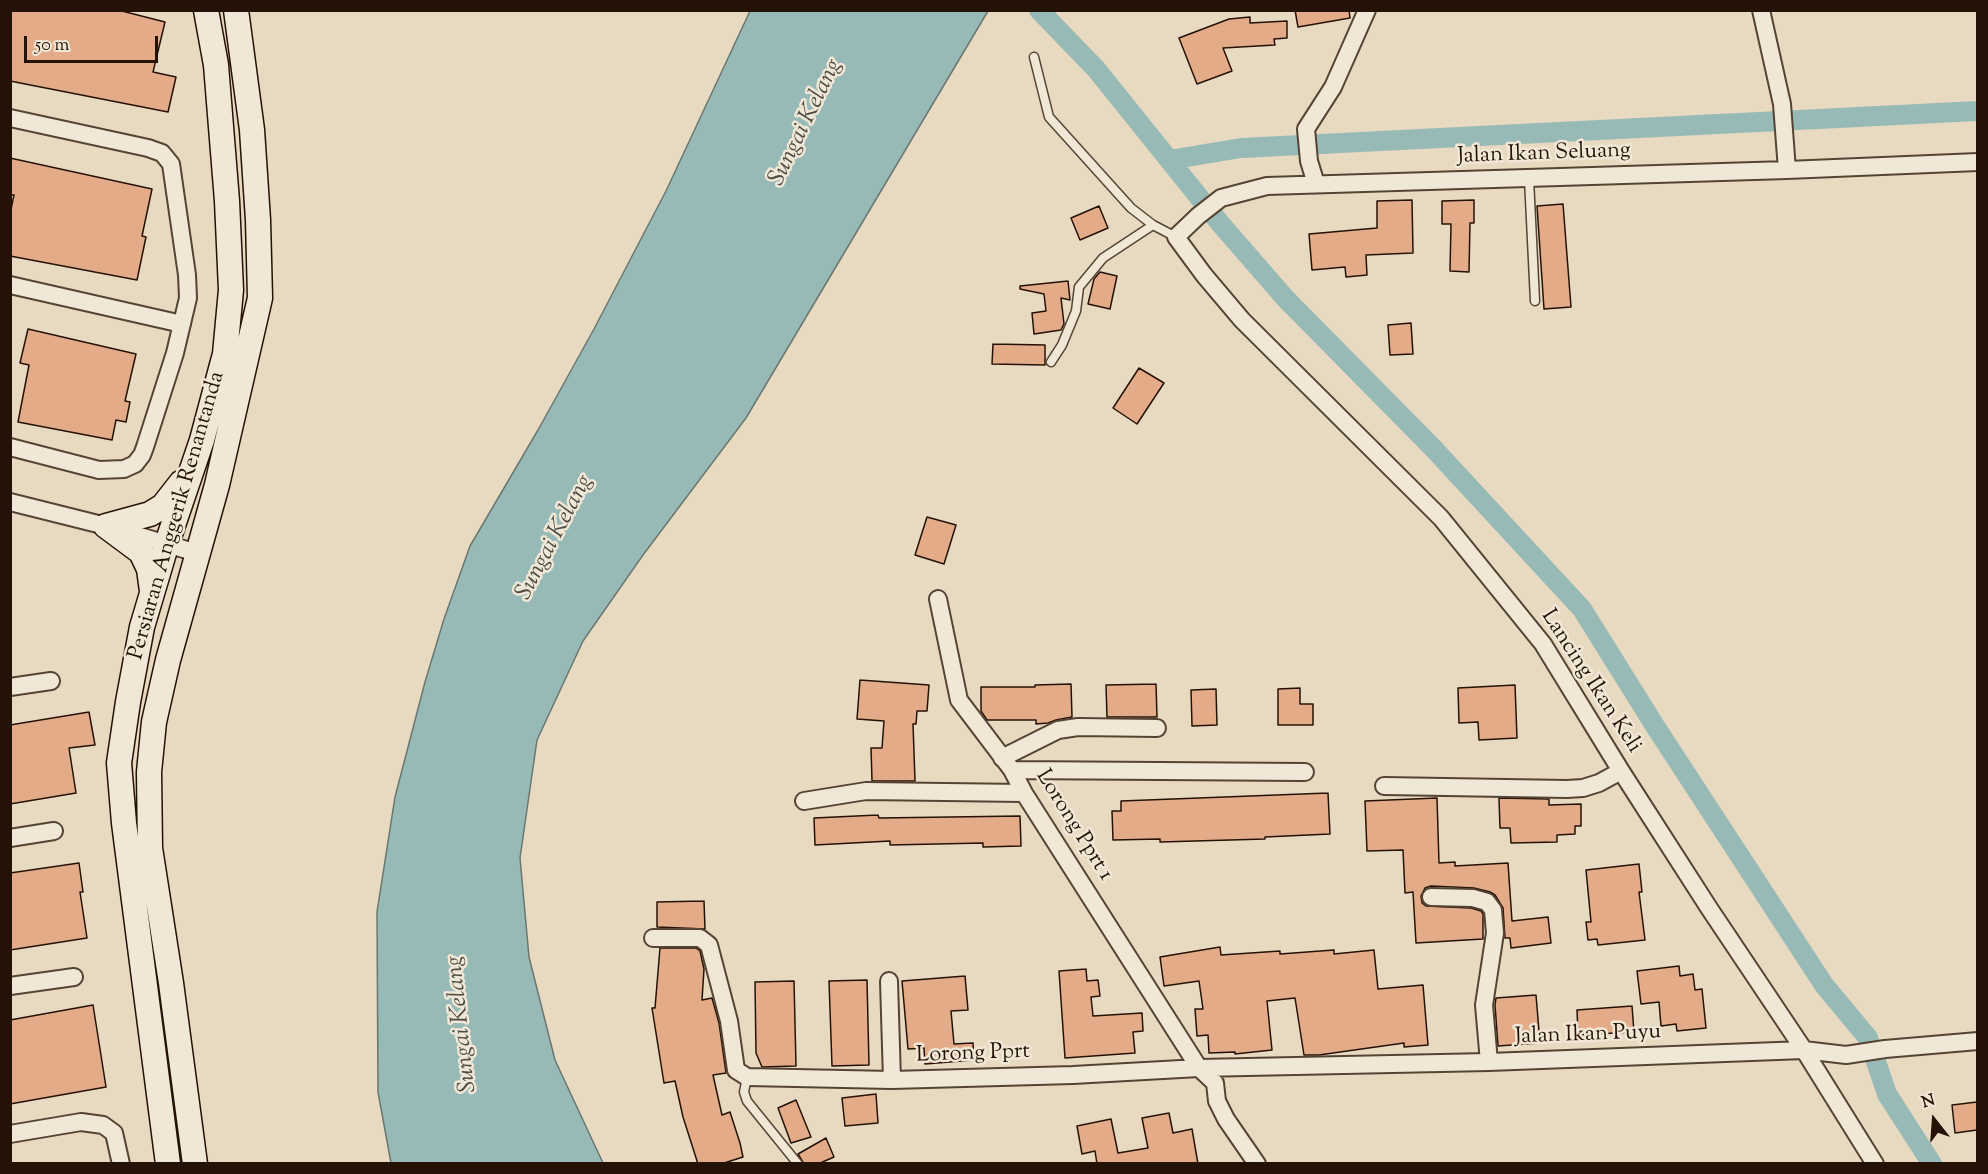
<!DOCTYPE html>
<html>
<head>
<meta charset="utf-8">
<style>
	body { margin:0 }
	#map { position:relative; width:1988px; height:1174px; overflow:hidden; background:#e8dac0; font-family:"Sorts Mill Goudy",serif }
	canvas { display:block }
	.frame { position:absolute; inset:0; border:12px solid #241206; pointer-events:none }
	.north { position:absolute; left:1904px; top:1090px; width:60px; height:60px; -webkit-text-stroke:4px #f0e7d6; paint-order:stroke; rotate:343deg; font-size:16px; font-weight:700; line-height:24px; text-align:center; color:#241206 }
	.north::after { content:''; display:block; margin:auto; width:21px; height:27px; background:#241206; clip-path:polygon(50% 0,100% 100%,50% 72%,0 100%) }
	.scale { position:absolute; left:24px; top:36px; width:134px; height:27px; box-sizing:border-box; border:3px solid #241206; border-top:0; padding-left:8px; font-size:18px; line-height:21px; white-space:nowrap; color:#241206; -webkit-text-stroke:4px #f0e7d6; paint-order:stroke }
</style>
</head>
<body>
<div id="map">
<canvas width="1988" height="1174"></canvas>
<div class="frame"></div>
<div class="north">N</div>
<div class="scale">50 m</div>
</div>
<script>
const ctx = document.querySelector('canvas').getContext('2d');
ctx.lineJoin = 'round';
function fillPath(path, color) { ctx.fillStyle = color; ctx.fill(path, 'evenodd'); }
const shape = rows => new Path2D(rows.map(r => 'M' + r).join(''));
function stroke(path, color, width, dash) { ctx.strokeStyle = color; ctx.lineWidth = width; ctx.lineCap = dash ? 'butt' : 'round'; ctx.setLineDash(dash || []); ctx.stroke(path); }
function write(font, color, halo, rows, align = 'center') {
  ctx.font = font + ' "Sorts Mill Goudy",serif'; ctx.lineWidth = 5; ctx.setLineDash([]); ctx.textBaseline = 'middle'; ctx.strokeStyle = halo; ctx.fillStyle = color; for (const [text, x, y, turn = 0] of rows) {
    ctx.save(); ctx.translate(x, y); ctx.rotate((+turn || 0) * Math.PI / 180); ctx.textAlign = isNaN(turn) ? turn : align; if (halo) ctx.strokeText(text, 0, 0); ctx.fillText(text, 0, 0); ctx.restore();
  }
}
const water = shape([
	[750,11,988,11,746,418,643,555,583,641,537,740,520,858,529,957,555,1060,603,1163,391,1163,378,1092,377,912,395,797,425,682,444,619,470,546,538,430,594,329,666,191,750,11]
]);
const canal = shape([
	[1039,10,1096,69,1219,222,1285,298,1433,448,1582,609,1655,726,1824,985,1868,1038,1887,1094,1932,1164],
	[1169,160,1241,148,1978,111]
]);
const building = shape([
	[10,10,118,10,165,22,153,72,176,77,168,112,10,81,10,10],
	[1295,10,1349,10,1350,18,1298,27,1295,10],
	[1250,17,1250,23,1287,21,1287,38,1274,39,1275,45,1223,48,1232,71,1197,84,1179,38,1229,19,1250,17],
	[10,158,152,189,142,236,146,237,137,280,10,256,10,214,14,195,10,195,10,158],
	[1412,200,1413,253,1366,255,1367,275,1346,277,1345,267,1312,270,1309,234,1377,228,1377,201,1412,200],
	[1474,200,1474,223,1470,223,1469,272,1450,271,1451,224,1442,224,1442,201,1474,200],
	[1563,204,1571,307,1544,309,1537,206,1563,204],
	[1099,206,1108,228,1080,240,1071,218,1099,206],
	[1100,272,1117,276,1110,309,1088,304,1094,279,1100,272],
	[1068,281,1070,300,1061,298,1064,324,1061,330,1034,334,1032,313,1046,311,1044,294,1020,289,1020,286,1068,281],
	[1411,323,1413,354,1390,355,1388,325,1411,323],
	[28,329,136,354,125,401,130,402,126,422,116,420,112,440,18,422,29,365,20,363,28,329],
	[993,344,1045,345,1045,365,992,364,993,344],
	[1139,368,1164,383,1137,424,1113,408,1139,368],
	[927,517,956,525,944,564,915,555,927,517],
	[860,680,929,685,927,711,917,711,916,724,913,724,915,781,872,781,871,748,882,748,884,721,857,719,860,680],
	[1071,684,1072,717,1056,720,1048,723,1036,724,1036,720,987,720,981,711,981,687,1035,687,1035,685,1071,684],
	[1156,684,1157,717,1107,717,1106,685,1156,684],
	[1515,685,1517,738,1479,740,1478,722,1459,723,1458,688,1515,685],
	[1300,688,1300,704,1313,704,1313,725,1278,725,1278,689,1300,688],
	[1216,689,1217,725,1192,726,1191,690,1216,689],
	[89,712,95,745,69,748,76,793,10,804,10,725,89,712],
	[1328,793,1330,834,1265,837,1265,839,1160,842,1160,839,1113,840,1112,811,1121,811,1121,801,1328,793],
	[1437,798,1439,863,1455,862,1455,866,1508,863,1512,921,1548,917,1551,943,1511,948,1510,938,1505,938,1503,908,1495,895,1490,892,1474,888,1431,886,1425,888,1421,896,1422,903,1426,906,1471,908,1481,911,1483,914,1483,939,1416,943,1413,892,1405,893,1403,850,1367,851,1365,801,1437,798],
	[1499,798,1549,799,1549,805,1581,804,1581,826,1575,826,1575,834,1557,835,1557,842,1511,843,1510,828,1500,828,1499,798],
	[878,815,879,818,1020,816,1021,846,983,847,983,843,890,845,890,841,815,845,814,818,878,815],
	[79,863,83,892,80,892,87,938,10,950,10,873,79,863],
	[1639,864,1642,892,1639,892,1645,940,1598,945,1597,939,1588,940,1586,922,1591,922,1586,870,1639,864],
	[704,901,705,929,657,927,657,902,704,901],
	[1220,947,1221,955,1280,951,1280,954,1334,950,1334,954,1374,950,1378,989,1423,985,1428,1045,1404,1047,1404,1043,1319,1055,1304,1055,1295,998,1267,1001,1272,1050,1235,1054,1235,1052,1209,1053,1208,1035,1197,1036,1195,1009,1203,1009,1199,981,1164,986,1160,957,1220,947],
	[660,948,696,948,700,951,704,969,702,1000,712,998,719,1023,726,1073,713,1075,722,1115,730,1112,740,1143,743,1157,721,1164,698,1164,683,1117,675,1081,664,1083,652,1008,655,1008,660,948],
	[1679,966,1680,976,1693,974,1695,990,1702,989,1706,1028,1677,1031,1676,1024,1661,1026,1659,1002,1641,1004,1637,971,1679,966],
	[1086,969,1087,981,1098,980,1100,996,1091,997,1093,1016,1142,1013,1143,1031,1133,1032,1135,1053,1065,1058,1059,971,1086,969],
	[965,976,968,1010,951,1011,954,1044,973,1043,974,1060,925,1064,924,1048,908,1049,902,981,965,976],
	[867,980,869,1065,832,1066,829,981,867,980],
	[794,981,796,1066,762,1067,756,1053,755,982,794,981],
	[1536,995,1540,1043,1498,1046,1495,1005,1496,998,1536,995],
	[93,1005,106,1087,10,1104,10,1020,93,1005],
	[1632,1006,1634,1032,1578,1035,1577,1010,1632,1006],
	[876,1094,878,1123,845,1126,842,1098,876,1094],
	[796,1100,811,1137,791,1143,778,1108,796,1100],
	[1977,1102,1977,1130,1955,1133,1952,1105,1977,1102],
	[1169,1113,1173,1133,1192,1129,1198,1164,1097,1164,1095,1151,1082,1154,1077,1126,1111,1119,1118,1153,1148,1148,1142,1118,1169,1113],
	[826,1138,834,1157,818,1164,804,1164,798,1154,826,1138]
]);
const lane = shape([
	[1034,57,1049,117,1131,208,1153,225,1176,237],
	[1529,179,1535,301],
	[1051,362,1062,345,1076,311,1079,287,1103,258,1153,225],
	[747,1077,744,1092,747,1101,798,1164]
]);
const street = shape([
	[1761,10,1782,104,1787,170],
	[10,118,148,148,162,153,171,164,187,275,188,298,175,353,145,447,142,455,135,464,124,469,99,470,10,447],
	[1316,184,1309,161,1306,129,1333,87,1367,10],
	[10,285,182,324],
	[10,502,106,526,197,553],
	[938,599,959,700,1012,770,1024,793,1199,1068,1215,1083,1217,1101,1226,1119,1257,1164],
	[10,687,51,681],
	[1002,758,1058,730,1078,727,1157,728],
	[1012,770,1305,772],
	[1384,786,1567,789,1583,788,1599,783,1621,771],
	[804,801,866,791,1024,793],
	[10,838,54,831],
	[1431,897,1473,898,1487,902,1493,910,1495,933,1484,1005,1489,1062],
	[653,938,700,938,709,945,729,1021,736,1070,747,1077,892,1080,1073,1075,1199,1068,1489,1062,1804,1050,1846,1055,1885,1049,1978,1041],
	[889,981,892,1080],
	[10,986,74,977],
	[10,1134,81,1122,103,1125,114,1133,121,1164],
	[1875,1164,1804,1050,1709,908,1621,771,1543,644,1441,518,1242,320,1204,275,1176,237,1198,216,1221,198,1267,186,1787,170,1978,162]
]);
const secondary = shape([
	[106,526,150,514,163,506,181,483],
	[106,526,141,552,149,569,152,591],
	[168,1164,124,823,119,763,128,702,142,627,167,543,202,440,225,354,231,290,227,201,216,65,206,10],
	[195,1164,171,983,150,848,149,772,154,722,168,660,217,485,260,298,258,220,252,130,236,10]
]);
const streetNames = [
	["Jalan Ikan Seluang",1544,155,-2],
	["Persiaran Anggerik Renantanda",178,516,-74],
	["Lancing Ikan Keli",1590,682,57],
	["Lorong Pprt 1",1073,826,58],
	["Jalan Ikan Puyu",1588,1036,-2],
	["Lorong Pprt",973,1055,-2]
];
const waterNames = [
	["Sungai Kelang",807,123,-64],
	["Sungai Kelang",556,538,-62],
	["Sungai Kelang",463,1024,-96]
];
fillPath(water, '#98bab7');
stroke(water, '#6a7770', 1.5);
stroke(canal, '#98bab7', 20);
fillPath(building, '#e4ab88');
stroke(building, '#241206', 1.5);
stroke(lane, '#554434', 11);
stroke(street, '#554434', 20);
stroke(secondary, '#241206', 27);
stroke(lane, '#f0e7d6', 8);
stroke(street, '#f0e7d6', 16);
stroke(secondary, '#f0e7d6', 24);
write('22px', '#241206', '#f0e7d6', streetNames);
write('italic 24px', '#4d4d44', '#f0e7d6', waterNames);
</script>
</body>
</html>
